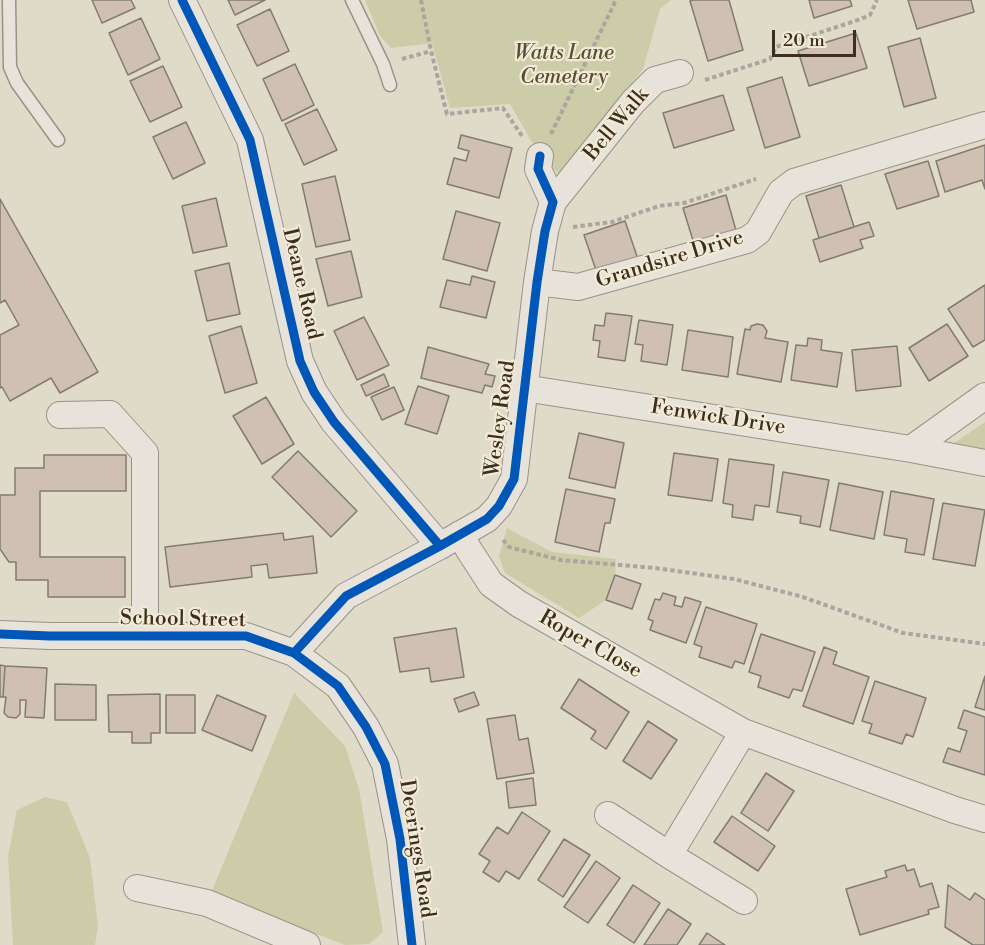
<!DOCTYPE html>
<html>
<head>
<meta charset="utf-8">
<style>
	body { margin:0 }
	#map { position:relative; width:985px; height:945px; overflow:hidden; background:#e0dac8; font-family:"Libre Bodoni",serif }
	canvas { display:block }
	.scale { position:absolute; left:772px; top:30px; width:84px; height:27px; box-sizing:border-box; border:3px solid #3d2f20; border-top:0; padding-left:8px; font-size:18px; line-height:21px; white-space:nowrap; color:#3d2f20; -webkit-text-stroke:4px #f2ead4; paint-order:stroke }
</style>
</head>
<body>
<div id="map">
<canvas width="985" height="945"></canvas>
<div class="scale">20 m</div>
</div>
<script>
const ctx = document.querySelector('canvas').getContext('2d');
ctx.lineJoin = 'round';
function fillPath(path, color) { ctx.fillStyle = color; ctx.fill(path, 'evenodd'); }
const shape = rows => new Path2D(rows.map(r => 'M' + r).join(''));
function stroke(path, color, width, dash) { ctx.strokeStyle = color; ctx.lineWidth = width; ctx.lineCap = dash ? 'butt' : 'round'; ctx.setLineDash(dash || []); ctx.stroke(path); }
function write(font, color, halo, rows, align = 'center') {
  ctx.font = font + ' "Libre Bodoni",serif'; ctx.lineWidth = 4.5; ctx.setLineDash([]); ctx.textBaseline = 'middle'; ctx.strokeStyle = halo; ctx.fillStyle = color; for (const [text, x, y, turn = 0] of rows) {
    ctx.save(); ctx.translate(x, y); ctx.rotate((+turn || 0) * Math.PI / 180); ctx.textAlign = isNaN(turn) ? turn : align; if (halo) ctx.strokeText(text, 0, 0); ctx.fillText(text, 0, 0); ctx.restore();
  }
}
const green = shape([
	[365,0,671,0,660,9,643,69,561,176,540,156,510,104,450,108,432,43,391,48,380,36],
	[985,422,985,454,947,448],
	[507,528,552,552,616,559,615,575,606,600,579,618,505,573,499,556],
	[294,693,345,746,359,789,383,932,369,944,345,945,211,893],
	[45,797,67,802,90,858,98,926,95,945,13,945,8,856,17,810]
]);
const building = shape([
	[92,0,131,0,135,8,102,23,92,0],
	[228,0,265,0,235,15,228,0],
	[693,0,729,0,743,50,708,61,690,1,693,0],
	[809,0,850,0,852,6,814,18,809,0],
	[908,0,971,0,974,12,917,29,908,0],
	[270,9,289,51,257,66,237,25,270,9],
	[141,18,160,59,128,75,109,33,141,18],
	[856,33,867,68,809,86,798,51,856,33],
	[920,38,936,98,904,107,888,47,920,38],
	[295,64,314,105,282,121,263,79,295,64],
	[163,66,182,107,150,122,130,81,163,66],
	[782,77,800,137,765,148,747,88,782,77],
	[723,95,734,130,674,148,663,113,723,95],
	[317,109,337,150,304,165,285,124,317,109],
	[186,122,205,163,173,179,153,137,186,122],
	[461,135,512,148,499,198,447,184,454,158,466,161,469,151,458,148,461,135],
	[985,145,985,189,982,180,945,192,936,161,985,145],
	[928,161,939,196,897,209,885,174,928,161],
	[335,176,350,240,316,247,302,184,335,176],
	[841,185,854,227,819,238,806,196,841,185],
	[726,195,737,234,695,247,683,208,726,195],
	[216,198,227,246,193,253,182,206,216,198],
	[0,199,98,372,60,393,51,378,10,401,2,387,0,388,0,335,19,325,5,300,0,303,0,199],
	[456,211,500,223,487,271,443,259,456,211],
	[625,221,640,265,599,279,584,235,625,221],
	[869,222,874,236,860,240,863,248,820,262,813,240,869,222],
	[351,251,362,297,328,306,316,259,351,251],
	[229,263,240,314,207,321,195,271,229,263],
	[472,276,495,282,486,318,440,307,447,280,470,285,472,276],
	[985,285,985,340,973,347,948,309,985,285],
	[606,313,632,316,625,361,598,357,600,341,593,340,595,325,604,326,606,313],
	[364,317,389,365,357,380,334,331,364,317],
	[639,320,673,325,667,365,641,361,643,345,635,344,639,320],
	[757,324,763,325,767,331,765,338,788,342,781,382,737,374,745,329,750,330,751,326,757,324],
	[947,324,968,356,929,381,909,348,947,324],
	[241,326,257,383,225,393,209,336,241,326],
	[688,330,733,337,728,377,682,370,688,330],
	[808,338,822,340,821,350,842,353,837,387,791,380,796,345,807,346,808,338],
	[897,346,901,386,856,391,852,350,897,346],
	[428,347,489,364,485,374,495,376,492,387,485,385,482,393,421,378,428,347],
	[384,374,389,386,366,396,361,385,384,374],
	[418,386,449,396,437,434,405,424,418,386],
	[394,387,404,410,382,420,371,397,394,387],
	[266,397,294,444,262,464,233,416,266,397],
	[579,433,624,443,615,488,569,478,579,433],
	[298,451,357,511,331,537,272,477,298,451],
	[674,453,718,459,712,501,668,495,674,453],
	[44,455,126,455,126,491,40,491,40,557,125,557,125,597,48,597,48,580,16,580,16,562,9,562,0,549,0,495,15,495,15,468,44,468,44,455],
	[729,459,774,465,769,507,755,505,753,520,732,517,733,505,723,503,729,459],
	[783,472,829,480,820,527,800,523,801,516,777,512,783,472],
	[839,483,883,492,874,539,830,530,839,483],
	[566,489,615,499,610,523,605,523,599,552,555,542,566,489],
	[891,491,934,499,924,555,905,552,907,539,884,535,891,491],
	[943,503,985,510,975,566,933,559,943,503],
	[283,533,284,540,313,536,317,573,269,578,267,564,251,566,252,577,170,587,165,547,283,533],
	[615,575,641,584,632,609,606,600,615,575],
	[663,593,676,597,674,605,682,607,685,597,701,602,686,643,650,630,653,621,648,619,655,599,660,600,663,593],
	[706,607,757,624,744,664,735,661,732,668,699,657,702,647,694,644,706,607],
	[456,628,464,677,431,682,429,668,400,672,394,638,456,628],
	[761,634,815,652,802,691,793,689,789,698,758,687,761,676,749,672,761,634],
	[824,647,837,652,833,664,869,677,853,724,803,706,824,647],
	[0,665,5,666,3,697,0,697,0,665],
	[5,666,47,668,44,718,25,717,26,700,20,700,20,714,16,718,8,717,4,713,6,697,3,697,5,666],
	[985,676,985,710,975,707,985,676],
	[579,679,629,712,606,749,591,739,596,731,561,708,579,679],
	[875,681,926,698,913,737,906,734,902,744,869,733,872,724,862,721,875,681],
	[55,684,96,685,96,720,55,720,55,684],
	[474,692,479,705,459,712,454,699,474,692],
	[160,694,160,733,151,733,151,743,132,743,132,732,109,732,108,695,160,694],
	[166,695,195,695,195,733,166,733,166,695],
	[217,695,266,716,252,751,202,730,217,695],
	[964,710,985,717,985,775,943,762,948,748,960,752,967,731,958,728,964,710],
	[515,715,519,740,528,738,534,773,497,779,487,719,515,715],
	[648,721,677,740,651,779,623,761,648,721],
	[766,773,794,791,768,831,741,813,766,773],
	[533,778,536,805,509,808,506,782,533,778],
	[522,812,550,831,519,879,506,871,499,882,483,872,490,861,479,854,497,827,508,834,522,812],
	[732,816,775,846,758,871,714,842,732,816],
	[564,839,590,855,563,897,538,880,564,839],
	[596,861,620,878,588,923,564,907,596,861],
	[905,865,907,871,914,869,920,887,932,883,939,907,928,910,929,914,860,935,846,889,887,877,885,871,905,865],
	[633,885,660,903,634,943,607,925,633,885],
	[948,885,970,900,975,893,985,900,985,945,973,945,945,927,948,885],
	[668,909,691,924,677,945,644,945,668,909],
	[707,933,725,945,699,945,707,933]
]);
const path = shape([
	[421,0,431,51,447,114,503,108,522,136],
	[402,59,431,51],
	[705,80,770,59,776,47,858,20,870,15,877,0],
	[551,134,616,0],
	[573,227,612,222,659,206,684,203,756,179],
	[503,540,509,547,561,560,655,568,734,579,803,597,903,633,985,644]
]);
const lane = shape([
	[9,0,10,67,17,83,58,140],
	[352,0,383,64,390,85]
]);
const street = shape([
	[182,0,250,140,300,361,314,392,334,422,440,546],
	[553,202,633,102,655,80,680,73],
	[537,282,578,287,747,240,758,232,781,192,794,182,985,125],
	[524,388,911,449,985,396],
	[60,415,110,414,145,453,145,636],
	[911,449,985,463],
	[460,534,469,550,491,584,519,604,743,732,955,810,985,819],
	[0,634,50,636,246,636,294,653,338,686,366,727,385,764,400,839,412,945],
	[294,653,346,596,440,546,487,519,499,506,514,479,537,282,545,231,553,202,538,169,540,156],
	[743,732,669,855,744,901],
	[608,815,669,855],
	[137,888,207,903,307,945]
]);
const cycleway = shape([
	[182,0,250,140,300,361,314,392,334,422,440,546],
	[0,634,50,636,246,636,294,653,338,686,366,727,385,764,400,839,412,945],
	[294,653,346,596,440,546,487,519,499,506,514,479,537,282,545,231,553,202,538,169,540,156]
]);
const parkNames = [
	["Watts Lane",564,54],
	["Cemetery",564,78]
];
const streetNames = [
	["Bell Walk",617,125,-50],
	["Grandsire Drive",670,260,-17],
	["Deane Road",301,284,77],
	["Fenwick Drive",718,418,9],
	["Wesley Road",501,419,-82],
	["School Street",183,620,1],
	["Roper Close",590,645,30],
	["Deerings Road",416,849,81]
];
fillPath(green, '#cdcca8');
fillPath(building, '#d0c0b3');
stroke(building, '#817c71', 1.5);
stroke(lane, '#989387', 15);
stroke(street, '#989387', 28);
stroke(path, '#aaa59e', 4, [4.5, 3]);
stroke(lane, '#e7e3db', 12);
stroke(street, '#e7e3db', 26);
stroke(cycleway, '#0057b8', 9);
write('italic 21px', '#574c36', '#f2ead4', parkNames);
write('21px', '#3d2f20', '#f2ead4', streetNames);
</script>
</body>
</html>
